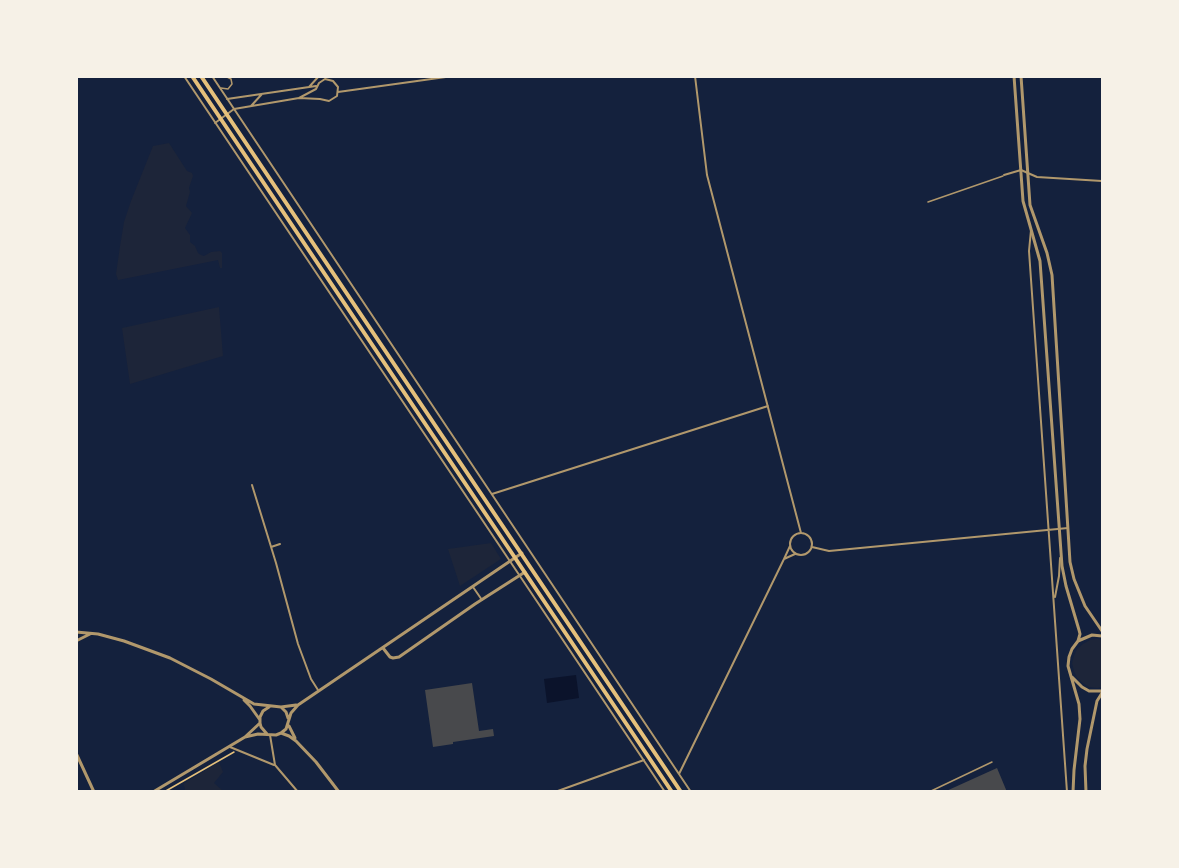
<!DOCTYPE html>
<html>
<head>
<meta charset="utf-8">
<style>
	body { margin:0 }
	#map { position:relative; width:1179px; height:868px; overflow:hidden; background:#14213d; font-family:"Libre Baskerville",serif }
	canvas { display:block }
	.frame { position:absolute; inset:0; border:78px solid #f6f1e7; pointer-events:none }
</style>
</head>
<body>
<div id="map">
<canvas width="1179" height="868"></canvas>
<div class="frame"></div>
</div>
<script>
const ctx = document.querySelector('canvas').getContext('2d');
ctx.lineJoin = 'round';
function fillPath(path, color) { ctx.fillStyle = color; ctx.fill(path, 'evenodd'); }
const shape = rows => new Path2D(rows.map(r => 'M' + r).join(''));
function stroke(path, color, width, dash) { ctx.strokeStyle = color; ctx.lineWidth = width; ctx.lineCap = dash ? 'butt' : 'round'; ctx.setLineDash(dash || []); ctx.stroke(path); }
const green = shape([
	[169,143,187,171,192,173,193,176,189,188,190,192,186,206,192,213,185,228,190,235,190,242,195,246,198,253,201,255,204,256,211,252,220,251,222,253,222,268,220,268,218,260,118,280,116,274,120,246,124,222,131,201,153,146],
	[219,307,223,356,130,384,122,328],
	[491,543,501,559,460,586,448,549],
	[1097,639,1102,640,1102,687,1097,688,1089,687,1083,683,1077,678,1074,671,1072,663,1074,656,1077,649,1083,644,1090,640],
	[219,762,223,772,214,783,223,791,185,791,185,788,183,784]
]);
const water = shape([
	[576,675,579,698,547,703,544,679]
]);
const building = shape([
	[472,683,479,731,493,729,494,736,453,742,453,744,433,747,425,690],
	[997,768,1007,792,944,792]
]);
const path = shape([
	[164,792,234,752]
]);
const service = shape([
	[221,88,228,89,232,84,231,79,225,76],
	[928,202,1003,176],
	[929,792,992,762]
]);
const minor = shape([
	[184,76,665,792],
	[212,76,691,792],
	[695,76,707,175,801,533],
	[309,87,319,76],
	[338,92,453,76],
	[227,99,316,86],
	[251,106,262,94],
	[215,123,234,109,299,98,320,99,329,101,337,96,338,87,333,81,325,79,319,83,316,89,299,98],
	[1004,175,1021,170,1037,177,1102,181],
	[1031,230,1029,251,1067,792],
	[252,485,276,563,298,644,311,679,318,690],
	[492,494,768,406],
	'790 544a11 11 0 1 1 22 0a11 11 0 1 1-22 0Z',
	[790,546,784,559,795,554],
	[271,547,280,544],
	[812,547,829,551,1068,528],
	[473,587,482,600],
	[1055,597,1059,576,1060,558],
	[270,735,275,765,298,792],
	[230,747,274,765],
	[679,774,784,559],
	[555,792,644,760]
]);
const tertiary = shape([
	[1014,76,1023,201,1040,261,1062,566,1066,586,1079,630,1080,634,1078,641],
	[1021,76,1030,205,1047,253,1052,275,1070,562,1074,579,1085,606,1102,631],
	[76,632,98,634,124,641,170,658,211,679,254,704,281,707,296,705],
	[76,641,90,634],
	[383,648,390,657,393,658,399,657,475,604,525,572],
	[1072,677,1082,687,1089,691,1102,691],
	[244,700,250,706,260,720],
	[281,707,286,712,288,718],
	[260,723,261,727,267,734],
	[289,726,295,738],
	[281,733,289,736,296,741,316,762,339,792],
	[245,737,258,734,276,735,281,733,286,729,291,713,298,705,522,553],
	[76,753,94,792],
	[153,792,245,737,260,723,260,717,263,711,269,707],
	[1073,792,1074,770,1080,719,1079,704,1068,666,1069,657,1072,649,1078,641,1092,635,1102,636],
	[1086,792,1085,766,1087,749,1097,701,1102,693]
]);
const secondary = shape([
	[192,76,672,792],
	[201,76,681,792]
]);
fillPath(green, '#1d2539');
fillPath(water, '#0b132b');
fillPath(building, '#48494c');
stroke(path, '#e5c07b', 1.5);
stroke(service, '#b1986c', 1.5);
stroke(minor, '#b1986c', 2);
stroke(tertiary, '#b1986c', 3);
stroke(secondary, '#e5c07b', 4);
</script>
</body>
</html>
